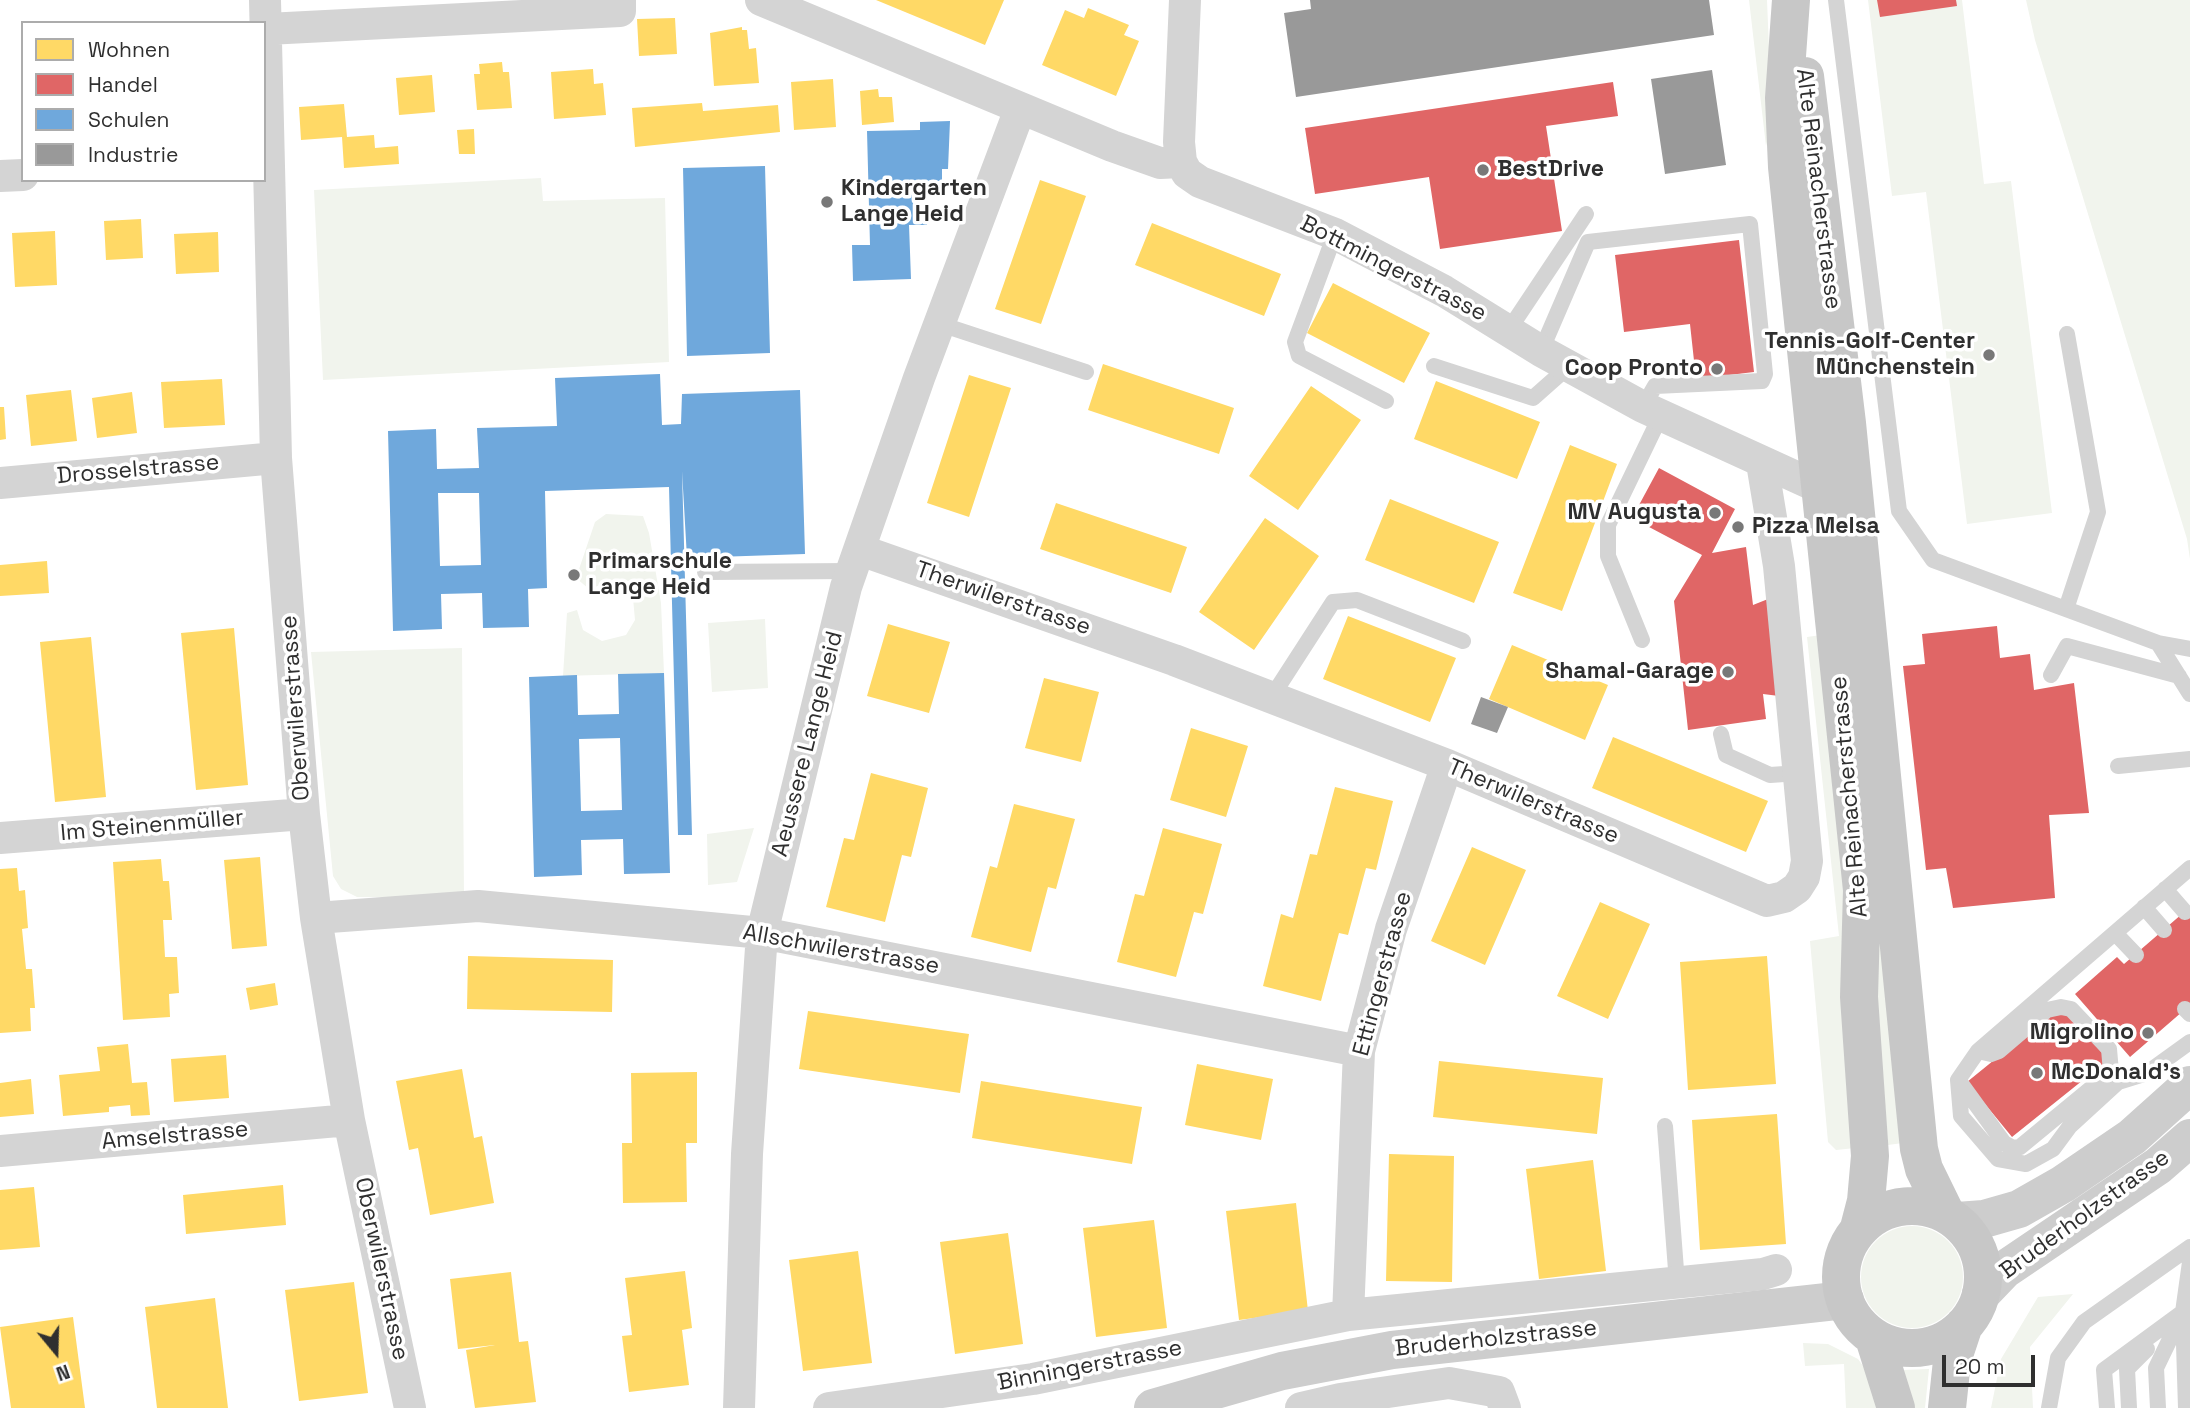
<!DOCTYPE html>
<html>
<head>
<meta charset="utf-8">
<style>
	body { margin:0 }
	#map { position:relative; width:2190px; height:1408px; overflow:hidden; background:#fff; font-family:"Space Grotesk",sans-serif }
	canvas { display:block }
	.legend { position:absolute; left:21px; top:21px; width:245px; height:161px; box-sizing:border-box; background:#fff; border:2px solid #acacac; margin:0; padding:9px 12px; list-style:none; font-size:21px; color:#2f2f2f }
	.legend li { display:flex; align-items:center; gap:14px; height:35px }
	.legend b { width:35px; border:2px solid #acacac }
	.north { position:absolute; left:21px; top:1317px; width:70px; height:70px; -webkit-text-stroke:5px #fff; paint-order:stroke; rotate:161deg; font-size:19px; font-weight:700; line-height:28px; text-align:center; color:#2f2f2f }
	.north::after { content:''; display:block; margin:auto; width:24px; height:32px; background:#2f2f2f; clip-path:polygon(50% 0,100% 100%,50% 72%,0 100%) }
	.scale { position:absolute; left:1942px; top:1355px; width:93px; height:32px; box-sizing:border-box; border:4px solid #2f2f2f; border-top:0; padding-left:9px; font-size:21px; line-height:24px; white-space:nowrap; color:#2f2f2f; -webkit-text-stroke:5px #fff; paint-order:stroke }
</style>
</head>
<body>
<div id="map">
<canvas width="2190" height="1408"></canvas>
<ul class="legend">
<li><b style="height:19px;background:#ffd966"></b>Wohnen</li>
<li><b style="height:19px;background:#e06666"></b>Handel</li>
<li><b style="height:19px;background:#6fa8dc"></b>Schulen</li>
<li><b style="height:19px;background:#999"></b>Industrie</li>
</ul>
<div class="north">N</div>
<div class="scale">20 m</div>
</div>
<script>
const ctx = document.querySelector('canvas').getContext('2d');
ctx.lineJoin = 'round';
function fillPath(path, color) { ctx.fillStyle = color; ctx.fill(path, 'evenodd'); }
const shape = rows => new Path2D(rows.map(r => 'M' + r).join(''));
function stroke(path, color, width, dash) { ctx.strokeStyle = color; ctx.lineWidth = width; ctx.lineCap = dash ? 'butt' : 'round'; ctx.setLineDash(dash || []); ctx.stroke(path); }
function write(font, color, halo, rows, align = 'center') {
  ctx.font = font + ' "Space Grotesk",sans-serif'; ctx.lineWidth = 7; ctx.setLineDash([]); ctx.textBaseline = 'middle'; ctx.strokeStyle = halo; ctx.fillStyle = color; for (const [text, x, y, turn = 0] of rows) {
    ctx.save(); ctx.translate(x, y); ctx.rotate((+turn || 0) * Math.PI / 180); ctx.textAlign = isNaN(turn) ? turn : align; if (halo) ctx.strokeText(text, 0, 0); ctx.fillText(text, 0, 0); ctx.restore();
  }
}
const green = shape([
	[1749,0,1767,0,1772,122,1766,146],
	[1868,0,1962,0,1984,184,2011,181,2052,513,1967,524,1926,192,1892,196],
	[2026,0,2190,0,2190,559,2187,539,2035,40],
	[541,178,543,201,665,198,669,362,323,380,314,190],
	[606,514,643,516,649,533,661,603,664,673,563,676,567,613,577,610,583,630,602,641,626,635,635,620,633,598,620,586,606,583,589,589,576,578,595,522],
	[765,619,768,688,712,692,708,623],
	[1821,635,1847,892,1855,1148,1836,1150,1828,1142,1810,941,1839,936,1807,637],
	[462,648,464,897,357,897,341,889,333,876,311,652],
	[1873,754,1910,1142,1888,1145,1875,973],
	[754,828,737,882,708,885,707,834],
	'1861 1277a51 51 0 1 1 102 0a51 51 0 1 1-102 0Z',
	[2073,1294,2030,1347,2033,1408,1991,1408,2001,1359,2038,1297],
	[1803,1343,1828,1344,1858,1359,1869,1374,1880,1408,1846,1408,1844,1364,1805,1366],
	[1929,1369,1925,1408,1909,1408,1903,1370]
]);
const homes = shape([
	[876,0,1004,0,985,45],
	[1088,8,1129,25,1124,35,1139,41,1116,96,1042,65,1065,10,1084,18],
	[675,18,677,54,639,56,637,19],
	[742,27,742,30,747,30,749,49,756,48,759,83,714,86,710,33],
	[502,62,503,72,509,72,512,108,477,110,474,74,480,74,479,64],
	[593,69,594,84,603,83,606,115,554,119,551,72],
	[432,75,435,112,399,115,396,78],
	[833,79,836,127,794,130,791,82],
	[878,89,879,97,892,97,894,122,862,125,860,91],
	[702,103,703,111,778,105,780,132,635,147,632,108],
	[344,104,347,137,374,135,375,148,398,146,399,164,344,168,342,137,301,140,299,107],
	[474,129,475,154,459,154,457,130],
	[1040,180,1086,196,1041,324,995,309],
	[141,219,143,258,106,260,104,221],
	[1152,223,1281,274,1264,316,1135,265],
	[55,231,57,285,15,287,12,233],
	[218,232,219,272,176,274,174,234],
	[1333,283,1430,333,1404,383,1307,333],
	[1103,364,1234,408,1219,454,1088,410],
	[969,375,1011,388,969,517,927,503],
	[222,379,225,425,164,428,161,382],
	[1436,381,1540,422,1517,479,1414,439],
	[1311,386,1361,420,1298,510,1249,476],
	[71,390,77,441,31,446,26,395],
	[132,392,137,433,97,438,92,398],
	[0,407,4,407,6,439,0,440],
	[1570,445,1617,464,1562,611,1513,593],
	[1390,499,1499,542,1474,603,1365,560],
	[1056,503,1187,547,1171,593,1040,549],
	[1265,518,1319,556,1254,650,1199,612],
	[47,561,49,593,0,596,0,565],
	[1348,616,1456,658,1430,722,1323,679],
	[888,624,950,642,929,713,867,696],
	[234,628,248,785,196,790,181,633],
	[91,637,106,797,55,802,40,642],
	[1512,645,1608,685,1585,740,1489,699],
	[1044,678,1099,692,1081,762,1025,748],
	[1191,728,1248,746,1226,817,1170,800],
	[1613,737,1768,801,1746,852,1592,788],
	[871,773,928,788,911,857,902,855,885,922,826,907,844,838,854,840],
	[1335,787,1393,801,1376,870,1366,868,1348,935,1339,933,1321,1001,1263,986,1281,914,1293,918,1310,854,1317,855],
	[1014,804,1075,819,1056,889,1048,887,1031,952,971,937,990,866,997,868],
	[1163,828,1222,844,1203,914,1194,912,1176,977,1117,962,1135,894,1144,896],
	[1472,847,1526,870,1485,965,1431,941],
	[260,857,267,946,232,949,224,860],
	[161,859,163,881,169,881,172,920,163,920,165,957,177,957,179,993,169,994,170,1017,123,1020,113,862],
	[17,868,19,891,25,890,28,928,22,929,26,969,32,969,35,1008,30,1008,31,1031,0,1033,0,869],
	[1600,902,1650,924,1608,1019,1557,996],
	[468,956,613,960,612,1012,467,1009],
	[1767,956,1776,1084,1688,1090,1680,962],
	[275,983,278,1005,250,1010,246,988],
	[808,1011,969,1034,960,1093,799,1069],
	[128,1044,132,1083,147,1082,150,1115,131,1116,130,1105,109,1107,109,1112,63,1116,59,1075,100,1071,97,1047],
	[226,1055,229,1098,174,1102,171,1059],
	[1439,1061,1603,1078,1597,1134,1433,1117],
	[1197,1064,1273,1079,1261,1140,1185,1125],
	[462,1069,474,1138,482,1136,494,1203,430,1215,418,1148,409,1150,396,1081],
	[697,1072,697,1143,686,1143,687,1202,623,1203,622,1143,632,1143,631,1073],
	[31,1079,34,1114,0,1117,0,1083],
	[981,1081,1142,1107,1132,1164,972,1138],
	[1777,1114,1786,1244,1700,1250,1692,1120],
	[1389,1154,1454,1156,1452,1282,1386,1281],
	[1593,1160,1606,1271,1539,1279,1526,1169],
	[283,1185,286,1225,186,1234,183,1195],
	[34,1187,40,1247,0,1250,0,1190],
	[1296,1203,1308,1311,1239,1320,1226,1211],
	[1154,1220,1167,1328,1096,1337,1083,1228],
	[1008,1233,1023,1344,955,1354,940,1242],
	[858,1251,872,1363,803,1371,789,1260],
	[685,1271,692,1328,682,1330,689,1385,629,1392,622,1336,632,1335,625,1278],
	[511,1272,519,1342,528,1341,536,1402,475,1408,466,1350,495,1345,458,1349,450,1279],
	[354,1282,368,1393,299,1401,285,1290],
	[215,1298,228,1408,157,1408,145,1307],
	[73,1317,85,1408,11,1408,0,1327]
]);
const shops = shape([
	[1877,0,1956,0,1957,6,1880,17],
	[1613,82,1618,116,1546,126,1562,231,1440,249,1429,177,1315,194,1305,128],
	[1739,240,1754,372,1696,379,1690,324,1624,332,1615,255],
	[1659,468,1735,509,1712,553,1746,547,1753,605,1768,599,1779,696,1763,694,1766,719,1688,730,1674,601,1702,555,1632,518],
	[1997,626,2000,658,2030,654,2034,690,2074,683,2089,813,2049,815,2055,898,1953,908,1946,868,1926,870,1903,666,1925,664,1922,634],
	[2190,907,2190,1005,2130,1057,2075,994,2117,957,2124,964],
	[2052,1013,2068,1013,2108,1060,2012,1137,1967,1082]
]);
const schools = shape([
	[950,121,948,169,942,169,942,181,925,181,927,225,909,225,911,279,853,281,852,245,870,245,867,131,920,130,920,122],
	[765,166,770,353,687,356,683,168],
	[660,374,662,425,681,424,682,394,800,390,805,554,687,558,682,471,692,835,678,835,669,487,545,491,547,588,528,589,529,627,483,628,482,593,441,594,442,629,393,631,388,431,436,429,437,469,479,468,477,428,557,426,555,378],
	[438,493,479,493,481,565,440,566],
	[664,673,670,873,624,874,623,839,581,840,582,875,534,877,529,677,577,675,578,715,619,714,618,674],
	[620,738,622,810,581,811,579,739]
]);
const industry = shape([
	[1310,0,1709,0,1714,35,1296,97,1284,13,1311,9],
	[1712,70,1726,165,1665,174,1651,79],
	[1481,697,1508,707,1497,733,1471,724]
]);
const service = shape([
	[1836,0,1899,511,1933,560,2158,643,2190,649],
	[1335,234,1295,342,1299,356,1386,401],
	[940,324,1086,372],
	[1508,331,1586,214],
	[1541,351,1588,242,1750,224,1765,374,1762,381,1655,386,1643,407],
	[1434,366,1533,398,1568,367],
	[705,572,852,571],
	[2066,609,2098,512,2067,334],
	[1642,640,1608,556,1608,525,1661,415],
	[2158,643,2190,694],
	[2051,675,2067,646,2179,676],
	[1271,698,1333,602,1357,600,1463,641],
	[1721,734,1726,755,1770,775,1799,773],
	[2118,766,2190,759],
	[2190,868,1978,1051,1958,1080,1961,1116,1998,1159,2026,1164,2053,1149,2070,1126,2118,1082,2147,1073,2190,1042],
	[2165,889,2185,912],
	[2144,907,2164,930],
	[2115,933,2136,955],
	[2185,1009,2190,1014],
	[1959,1081,2004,1143,2013,1148,2020,1147,2111,1072,2109,1049,2071,1009,2061,1007,2047,1010,1999,1051,1991,1054,1978,1051],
	[1665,1126,1677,1283],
	[2049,1408,2058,1358,2084,1322,2190,1247],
	[2107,1408,2104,1370,2183,1312],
	[2129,1408,2127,1369,2147,1349],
	[2158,1408,2156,1368,2182,1314],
	[2186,1408,2183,1312,2190,1262]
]);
const minor = shape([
	[265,0,276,458,304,814,316,918,349,1120,410,1408],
	[761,0,1112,146,1160,163,1181,162],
	[1185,0,1179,142,1181,162,1187,173,1200,182,1335,234,1444,291,1541,351,1643,407,1840,497],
	[267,29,620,11,620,0],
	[0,176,23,175],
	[0,483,276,458],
	[860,550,1174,660,1447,765,1767,901,1784,897,1797,888,1804,877,1807,861,1779,566,1762,463],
	[0,838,304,814],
	[316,918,478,906,762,933,1359,1051],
	[0,1151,349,1120],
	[1348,1315,1359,1051,1391,929,1447,765],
	[739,1408,747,1154,762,933,846,587,919,378,1020,109],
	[829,1408,1033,1379,1348,1315,1763,1274,1776,1270],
	[1301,1408,1340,1399,1449,1383,1499,1392,1505,1408]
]);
const secondary = shape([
	[1957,1221,1984,1219,2019,1209,2063,1184,2132,1137,2190,1085],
	[1981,1294,2004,1270,2158,1166,2190,1138],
	[1153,1408,1282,1371,1392,1350,1845,1300]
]);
const primary = shape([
	[1791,0,1784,98,1787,167,1862,890,1859,997,1870,1156,1866,1201,1859,1228],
	[1805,76,1847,423,1919,1149,1924,1169,1946,1214],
	'1841 1277a71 71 0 1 1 142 0a71 71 0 1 1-142 0Z',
	[1874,1338,1896,1408],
	[1947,1408,1952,1361,1964,1325]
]);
const markers = [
	[1483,170,7,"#787878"],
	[827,202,7,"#787878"],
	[1989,355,7,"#787878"],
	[1717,369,7,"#787878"],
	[1715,513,7,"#787878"],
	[1738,527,7,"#787878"],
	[574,575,7,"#787878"],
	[1728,672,7,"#787878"],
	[2148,1033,7,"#787878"],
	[2037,1073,7,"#787878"]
];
const poiNames = [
	["BestDrive",1497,170],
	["Kindergarten",841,189],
	["Lange Heid",841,215],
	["Tennis-Golf-Center",1975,342,"right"],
	["Münchenstein",1975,368,"right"],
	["Coop Pronto",1703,369,"right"],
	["MV Augusta",1701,513,"right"],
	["Pizza Melsa",1752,527],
	["Primarschule",588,562],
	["Lange Heid",588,588],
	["Shamal-Garage",1714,672,"right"],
	["Migrolino",2134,1033,"right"],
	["McDonald's",2051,1073]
];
const streetNames = [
	["Alte Reinacherstrasse",1818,189,83],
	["Bottmingerstrasse",1393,269,27],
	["Drosselstrasse",138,470,-5],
	["Therwilerstrasse",1003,599,19],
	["Oberwilerstrasse",296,708,-94],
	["Aeussere Lange Heid",808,744,-76],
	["Alte Reinacherstrasse",1850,797,-95],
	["Therwilerstrasse",1533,802,23],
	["Im Steinenmüller",152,826,-5],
	["Allschwilerstrasse",841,950,10],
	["Ettingerstrasse",1383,974,-75],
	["Amselstrasse",175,1136,-5],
	["Bruderholzstrasse",2085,1215,-36],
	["Oberwilerstrasse",381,1269,78],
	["Bruderholzstrasse",1496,1339,-6],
	["Binningerstrasse",1090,1366,-11]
];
fillPath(green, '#f1f4ed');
fillPath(homes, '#ffd966');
fillPath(shops, '#e06666');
fillPath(schools, '#6fa8dc');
fillPath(industry, '#999');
stroke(service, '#d4d4d4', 16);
stroke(minor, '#d4d4d4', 32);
stroke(secondary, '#cdcdcd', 38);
stroke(primary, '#c7c7c7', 38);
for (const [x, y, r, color] of markers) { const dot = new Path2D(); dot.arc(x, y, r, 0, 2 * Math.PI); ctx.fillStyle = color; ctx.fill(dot); stroke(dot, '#fff', 2.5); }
write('bold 23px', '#2f2f2f', '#fff', poiNames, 'left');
write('23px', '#2f2f2f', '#fff', streetNames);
</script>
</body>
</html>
